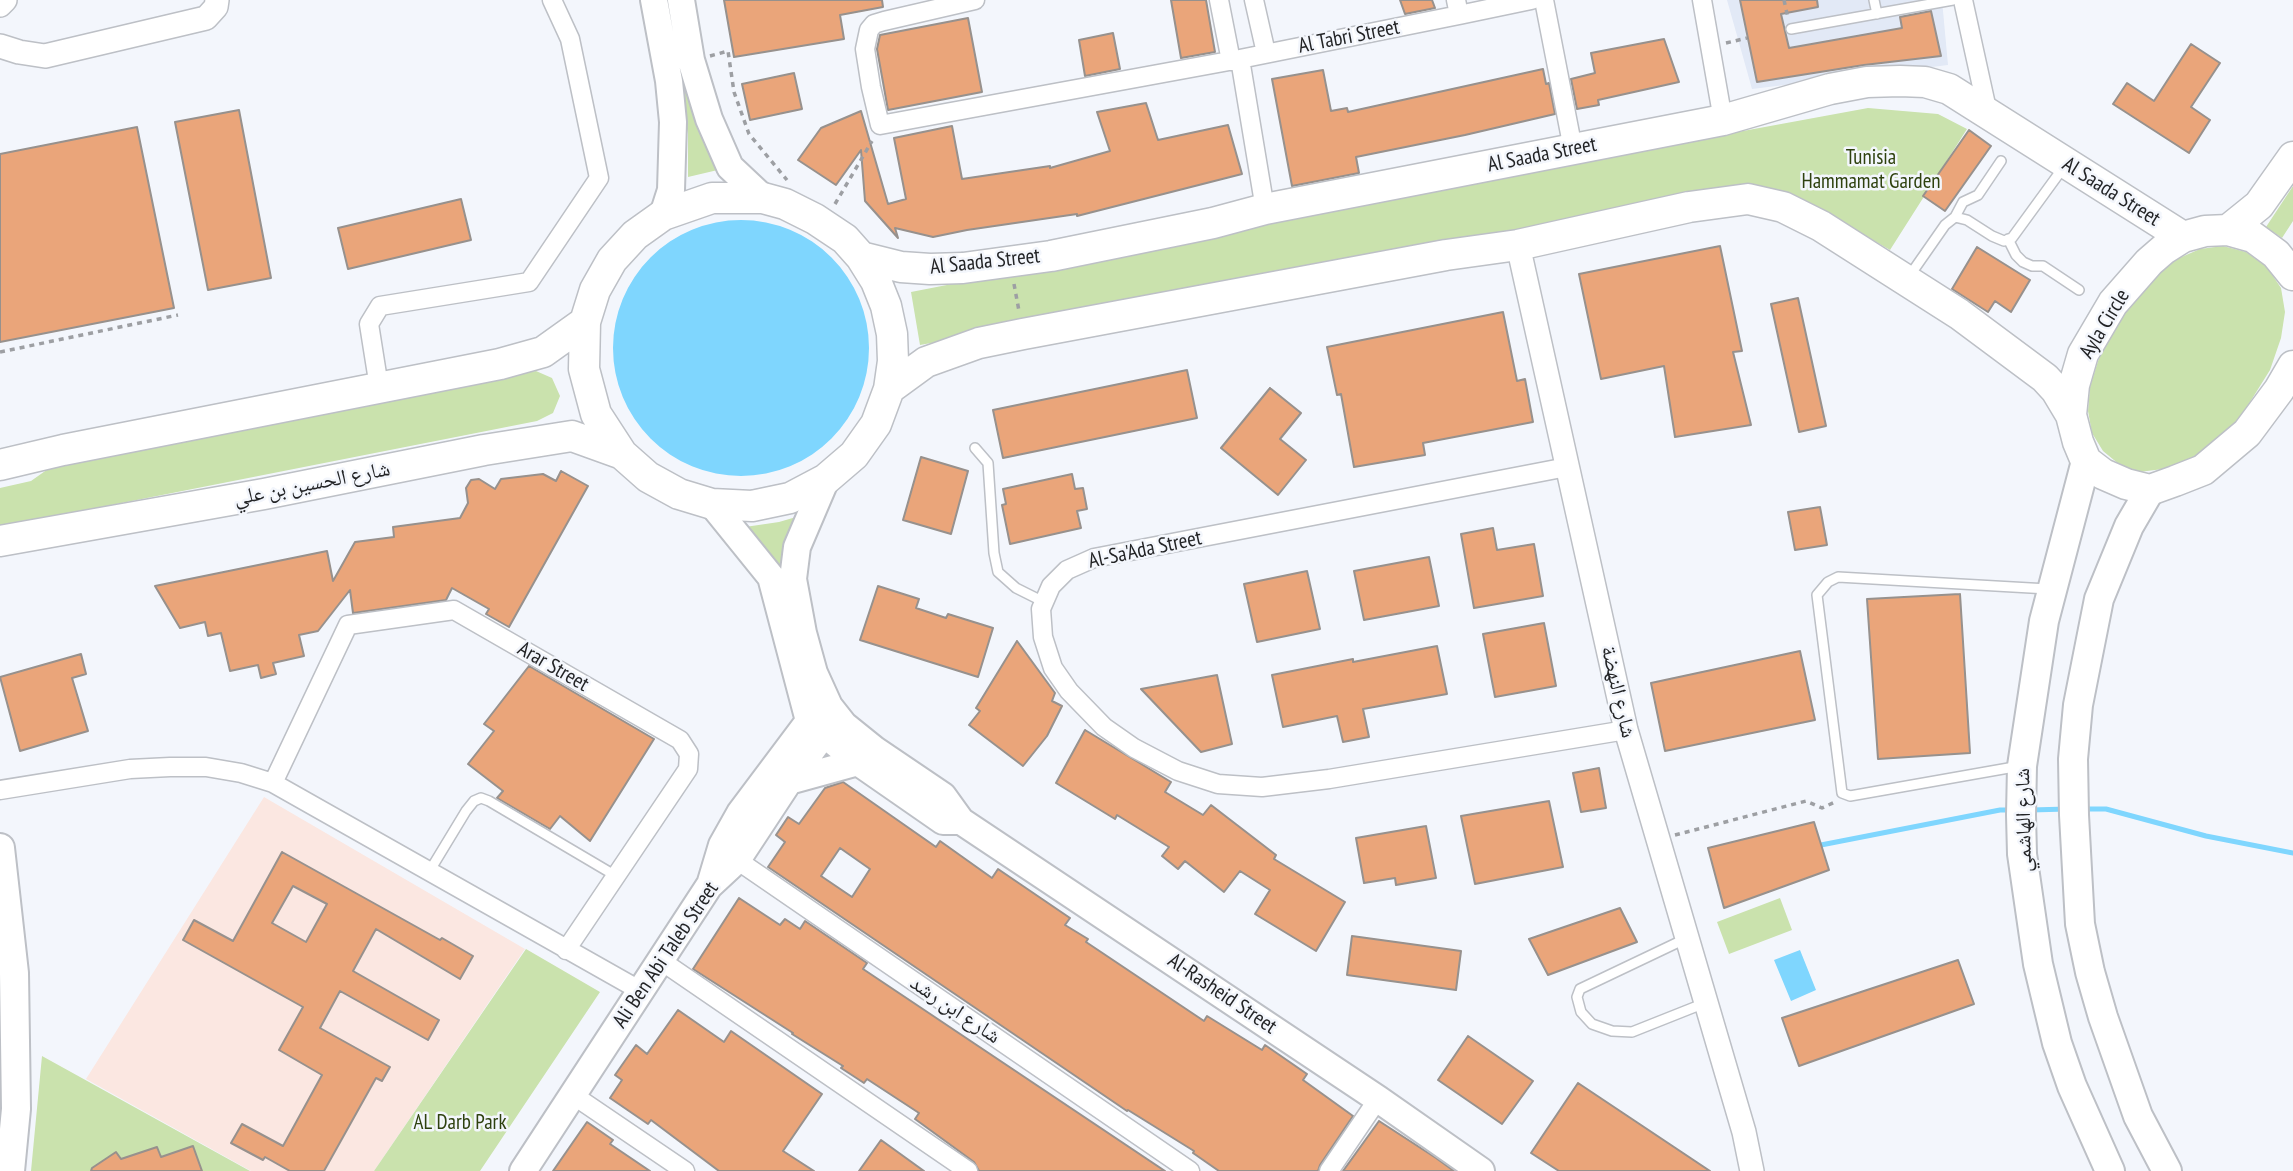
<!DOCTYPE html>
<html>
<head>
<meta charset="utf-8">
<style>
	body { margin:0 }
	canvas { display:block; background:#f3f6fc }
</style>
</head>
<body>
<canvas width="2293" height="1171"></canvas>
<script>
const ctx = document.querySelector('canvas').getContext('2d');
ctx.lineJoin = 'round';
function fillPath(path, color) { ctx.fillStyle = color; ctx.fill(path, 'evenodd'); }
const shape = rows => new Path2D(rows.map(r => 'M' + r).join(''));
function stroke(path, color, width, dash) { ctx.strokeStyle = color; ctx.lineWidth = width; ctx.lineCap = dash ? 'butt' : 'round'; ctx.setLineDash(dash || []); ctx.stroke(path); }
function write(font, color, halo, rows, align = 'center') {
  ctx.font = font + ' "PT Sans Narrow","Noto Naskh Arabic",sans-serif'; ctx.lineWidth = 5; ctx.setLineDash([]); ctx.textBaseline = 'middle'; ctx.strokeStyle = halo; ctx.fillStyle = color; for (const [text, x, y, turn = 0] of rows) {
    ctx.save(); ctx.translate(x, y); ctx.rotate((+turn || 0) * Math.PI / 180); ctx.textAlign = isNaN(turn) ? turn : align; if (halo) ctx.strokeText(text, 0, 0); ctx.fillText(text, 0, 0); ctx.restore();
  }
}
const built = shape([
	[1727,0,1942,0,1948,65,1752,89]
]);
const education = shape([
	[264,797,525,949,374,1171,251,1171,86,1079]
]);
const green = shape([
	[663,0,674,0,722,169,688,177,688,134],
	[1868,108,1938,114,1967,129,1890,250,1816,207,1744,191,1551,232,920,345,911,292,1618,154],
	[2293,186,2293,221,2282,238,2266,227],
	[2223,246,2246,252,2267,267,2281,288,2285,312,2281,338,2270,370,2240,418,2217,440,2192,458,2163,469,2139,472,2120,465,2103,451,2092,433,2088,411,2090,387,2098,361,2110,333,2124,311,2158,273,2177,259,2200,249],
	[536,371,552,378,560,396,553,413,537,421,0,527,0,488,31,481,65,457],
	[803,515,793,544,813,694,745,527,779,522],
	[1780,898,1792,930,1729,954,1717,922],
	[526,949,600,992,480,1171,374,1171],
	[42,1056,250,1171,31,1171]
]);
const water = shape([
	'613 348a128 128 0 1 1 256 0a128 128 0 1 1-256 0Z',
	[1800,950,1816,990,1791,1001,1774,960]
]);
const stream = shape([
	[2083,809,2106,809,2206,836,2293,853],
	[2031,810,2067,809],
	[1821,845,2000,810,2014,810]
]);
const building = shape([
	[724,0,882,0,883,7,840,15,844,39,734,57,724,0],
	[1171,0,1206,0,1215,52,1181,58,1171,0],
	[1400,0,1432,0,1435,8,1405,14,1400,0],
	[1740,0,1817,0,1818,7,1781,14,1789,48,1902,28,1900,17,1931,11,1941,56,1864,65,1757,82,1740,0],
	[968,18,982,92,888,110,877,49,880,35,968,18],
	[1113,33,1120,69,1085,76,1079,40,1113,33],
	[1664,39,1679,82,1598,100,1599,105,1577,109,1571,79,1595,73,1591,53,1664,39],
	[2191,44,2220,63,2191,107,2210,120,2189,153,2113,104,2127,83,2154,101,2191,44],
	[1543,69,1546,84,1549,83,1555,114,1465,135,1356,157,1359,173,1292,186,1272,79,1323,70,1331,111,1347,108,1348,112,1543,69],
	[794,73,802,109,750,120,742,84,794,73],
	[1146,103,1158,140,1228,125,1242,174,1077,216,1077,214,967,230,933,237,895,228,898,238,865,201,861,150,836,185,798,160,821,128,861,111,888,204,906,199,894,138,952,126,962,179,1050,166,1050,168,1110,151,1097,112,1146,103],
	[239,110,271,278,208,290,175,122,239,110],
	[137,127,174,308,0,342,0,154,137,127],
	[1969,130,1991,146,1945,211,1923,196,1969,130],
	[461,199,471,240,348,269,338,228,461,199],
	[1720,246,1742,351,1733,352,1751,425,1675,437,1664,366,1601,379,1579,274,1720,246],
	[1977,247,2030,280,2011,312,1995,301,1988,312,1952,289,1977,247],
	[1798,298,1826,426,1799,432,1771,304,1798,298],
	[1503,312,1517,381,1525,379,1533,422,1423,443,1425,455,1354,467,1341,394,1337,395,1327,347,1503,312],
	[1187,370,1197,418,1003,458,993,410,1187,370],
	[1270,388,1301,413,1280,439,1306,460,1278,495,1221,448,1270,388],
	[921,457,968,471,951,534,903,520,921,457],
	[561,471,588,486,509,627,486,614,489,609,452,588,446,600,353,613,350,590,318,631,299,635,304,656,273,663,276,674,261,678,258,665,230,671,221,633,208,636,205,622,180,628,155,586,327,551,333,581,355,542,394,537,393,527,460,518,468,503,466,488,471,480,479,479,495,489,501,479,543,474,556,481,561,471],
	[1072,474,1075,489,1083,488,1087,509,1077,511,1081,528,1010,544,1002,505,1006,504,1003,489,1072,474],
	[1820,507,1827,545,1795,550,1788,512,1820,507],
	[1493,528,1497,550,1534,544,1543,596,1474,608,1461,534,1493,528],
	[1429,557,1439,606,1364,620,1354,571,1429,557],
	[1307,571,1320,629,1257,642,1244,584,1307,571],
	[878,586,919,599,916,608,946,618,948,614,993,628,978,677,860,640,878,586],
	[1960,594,1970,753,1878,759,1867,599,1960,594],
	[1544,623,1556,686,1495,697,1483,634,1544,623],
	[1017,641,1055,693,1052,701,1062,706,1047,736,1023,766,969,725,980,711,976,708,1017,641],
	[1437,646,1447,694,1363,709,1369,737,1343,742,1337,716,1283,727,1272,675,1353,659,1353,662,1437,646],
	[1800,651,1815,720,1665,751,1651,683,1800,651],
	[81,654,86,674,72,678,88,731,20,751,0,677,81,654],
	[529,666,654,739,590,841,560,816,550,829,497,798,503,791,468,764,494,731,484,724,529,666],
	[1217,675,1232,744,1201,752,1141,689,1217,675],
	[1085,730,1171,782,1165,792,1203,815,1211,805,1276,855,1274,859,1345,902,1316,951,1255,914,1270,890,1240,871,1224,892,1185,861,1178,869,1162,856,1169,847,1117,815,1115,819,1056,783,1085,730],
	[1599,768,1606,808,1581,812,1573,773,1599,768],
	[843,782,936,847,940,841,992,878,998,869,1070,918,1065,925,1088,939,1086,942,1204,1021,1207,1016,1262,1050,1265,1045,1307,1074,1303,1080,1353,1116,1320,1165,1318,1171,1219,1171,1193,1153,1194,1151,1128,1110,1127,1111,768,867,785,842,776,835,788,817,799,824,825,788,843,782],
	[840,848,870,869,852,897,821,876,840,848],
	[1549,801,1563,867,1475,884,1461,816,1549,801],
	[1814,822,1829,870,1724,908,1708,848,1814,822],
	[1426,826,1436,878,1396,885,1395,878,1364,883,1356,838,1426,826],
	[282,852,440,940,442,938,473,956,460,979,376,929,353,971,439,1020,428,1040,340,991,320,1028,390,1067,382,1081,376,1078,324,1171,290,1171,265,1157,263,1160,231,1143,242,1124,283,1146,322,1075,279,1050,303,1007,183,940,194,920,233,941,282,852],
	[293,886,327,904,306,942,272,923,293,886],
	[739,898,780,925,785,919,800,929,805,921,867,963,863,969,1165,1171,979,1171,974,1162,915,1119,919,1113,867,1079,864,1083,841,1068,843,1066,792,1034,793,1033,693,969,739,898],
	[1620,908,1637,942,1548,975,1529,939,1620,908],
	[1352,936,1461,951,1456,990,1347,975,1352,936],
	[1958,960,1974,1004,1799,1066,1782,1018,1958,960],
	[678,1010,724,1042,731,1031,822,1094,783,1151,814,1171,719,1171,651,1120,648,1124,610,1098,622,1080,615,1075,636,1045,647,1054,678,1010],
	[1468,1036,1533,1081,1502,1124,1438,1080,1468,1036],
	[1578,1083,1710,1171,1559,1171,1531,1153,1578,1083],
	[1379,1121,1436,1158,1454,1171,1343,1171,1379,1121],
	[587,1122,613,1140,610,1144,650,1171,553,1171,587,1122],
	[881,1140,924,1171,859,1171,881,1140],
	[193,1146,202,1171,91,1171,92,1168,116,1152,121,1159,157,1147,161,1157,193,1146]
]);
const path = shape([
	[1784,0,1788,18],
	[1726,43,1747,38],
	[710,56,728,51,734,92,749,134,787,180],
	[835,204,872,141],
	[1014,284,1019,311],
	[0,352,178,315],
	[1675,835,1806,801,1822,808,1835,802]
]);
const service = shape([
	[1874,0,1877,14],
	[1791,29,1953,0],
	[1955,217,1963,202,1978,195,2001,161],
	[2008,239,2016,255,2023,262,2032,266,2043,266,2079,290],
	[1908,278,1945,225,1955,217,1967,220,1992,236,2004,241,2012,238,2063,168],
	[975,448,988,463,994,553,998,572,1016,588,1044,602],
	[2020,766,1850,796,1842,793,1817,595,1828,582,1838,577,2048,589],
	[429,872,466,811,474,801,481,798,489,801,616,876],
	[1685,939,1580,989,1577,997,1581,1012,1592,1024,1612,1031,1632,1032,1705,1003]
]);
const minor = shape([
	[975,0,884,21,874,24,869,30,865,49,871,87,880,125,1240,59,1265,209],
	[1219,0,1231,61],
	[1254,0,1266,53],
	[1456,0,1459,15,1531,0],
	[1544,0,1573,149],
	[1702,0,1723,120],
	[1963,0,1988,114],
	[1240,59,1459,15],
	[379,387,369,324,380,306,529,282,599,178,570,39,552,0],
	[1567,467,1094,558,1067,570,1051,586,1041,609,1043,637,1053,668,1069,691,1104,727,1134,748,1178,771,1218,784,1262,787,1329,779,1626,730],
	[273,783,348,625,454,610,680,740,689,754,688,769,566,950],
	[0,790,130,769,170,767,206,767,241,773,273,783,641,991],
	[726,860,737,860,1190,1171],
	[660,960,968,1171],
	[573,1095,685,1171],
	[1329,1171,1378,1099]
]);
const tertiary = shape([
	[0,5,5,0],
	[0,46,19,52,45,56,206,18,216,7,217,0],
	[1518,245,1626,730,1744,1132,1752,1171]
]);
const secondary = shape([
	[654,0,669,81,673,122,671,190,663,215],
	[681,0,691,60,709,119,730,167,763,198],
	[826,479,797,547,793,579,803,633,814,673,829,706,844,725,875,750,943,796,961,821,1378,1099,1481,1171],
	[712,504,771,577,809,721,858,762,943,821,961,821],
	[789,781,858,762],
	[710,885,722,845,740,813,809,721,823,711],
	[523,1171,709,886,737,860,789,781,823,735,829,706]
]);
const primary = shape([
	[2086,461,2044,621,2022,766,2021,815,2022,854,2038,964,2057,1043,2072,1086,2110,1171],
	[2150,490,2129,526,2099,599,2078,705,2073,759,2074,815,2080,924,2090,972,2103,1017,2138,1116,2167,1171],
	[0,848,14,973,16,1109,10,1171]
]);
const trunk = shape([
	[2228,230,2259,205,2293,157],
	[861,257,901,267,930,269,963,268,1051,256,1213,223,1265,209,1723,120,1830,89,1867,82,1900,81,1925,82,1949,89,2183,237],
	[2293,275,2276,254,2253,237,2228,230,2205,231,2183,237,2164,249,2149,262,2113,303,2083,354,2074,385,2071,415,2078,442,2086,461,2103,474,2126,484,2150,490,2175,481,2203,470,2247,433,2279,390,2293,366],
	[889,389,926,362,979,343,1023,334,1446,255,1518,245,1689,207,1748,199,1783,207,1821,226,1959,314,2045,378,2056,390,2071,415],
	[0,465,63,450,500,364,543,352,585,322],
	[0,541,264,494,484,450,572,436,622,454,648,477,679,494,712,504,752,506,790,498,826,479,854,455,876,424,889,389,893,361,892,334,886,306,876,281,861,257,845,239,815,219,785,204,763,198,712,198,663,215,635,235,612,260,595,290,585,322,584,369,596,414,622,454]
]);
const streetNames = [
	["Al Tabri Street",1349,37,-11],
	["Al Saada Street",1542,155,-11],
	["Al Saada Street",2111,192,32],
	["Al Saada Street",985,262,-6],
	["Ayla Circle",2105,324,-59],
	["شارع الحسين بن علي",312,484,-11],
	["Al-Sa'Ada Street",1145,550,-12],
	["Arar Street",553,667,30],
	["شارع النهضة",1618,692,77],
	["شارع الهاشمي",2024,820,-91],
	["Ali Ben Abi Taleb Street",666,955,-56],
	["Al-Rasheid Street",1222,994,34],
	["شارع ابن رشد",955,1010,34]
];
const parkNames = [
	["Tunisia",1871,158],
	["Hammamat Garden",1871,182],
	["AL Darb Park",460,1123]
];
fillPath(built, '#e2e9f6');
fillPath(education, '#fbe7e1');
fillPath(green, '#cae2ad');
fillPath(water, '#7fd6fe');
stroke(stream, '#7fd6fe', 5);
fillPath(building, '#eaa57a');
stroke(building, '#97918d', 2);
stroke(service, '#bdc0c6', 12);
stroke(minor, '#bdc0c6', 21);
stroke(tertiary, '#bdc0c6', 26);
stroke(secondary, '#bdc0c6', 30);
stroke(primary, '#bdc0c6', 32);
stroke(trunk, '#bdc0c6', 33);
stroke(path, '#9d9fa3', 3.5, [5, 5]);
stroke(service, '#fff', 9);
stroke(minor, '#fff', 18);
stroke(tertiary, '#fff', 23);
stroke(secondary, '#fff', 26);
stroke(primary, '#fff', 28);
stroke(trunk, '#fff', 30);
write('21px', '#232426', '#f3f6fc', streetNames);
write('21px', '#2e410e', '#f3f6fc', parkNames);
</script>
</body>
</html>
